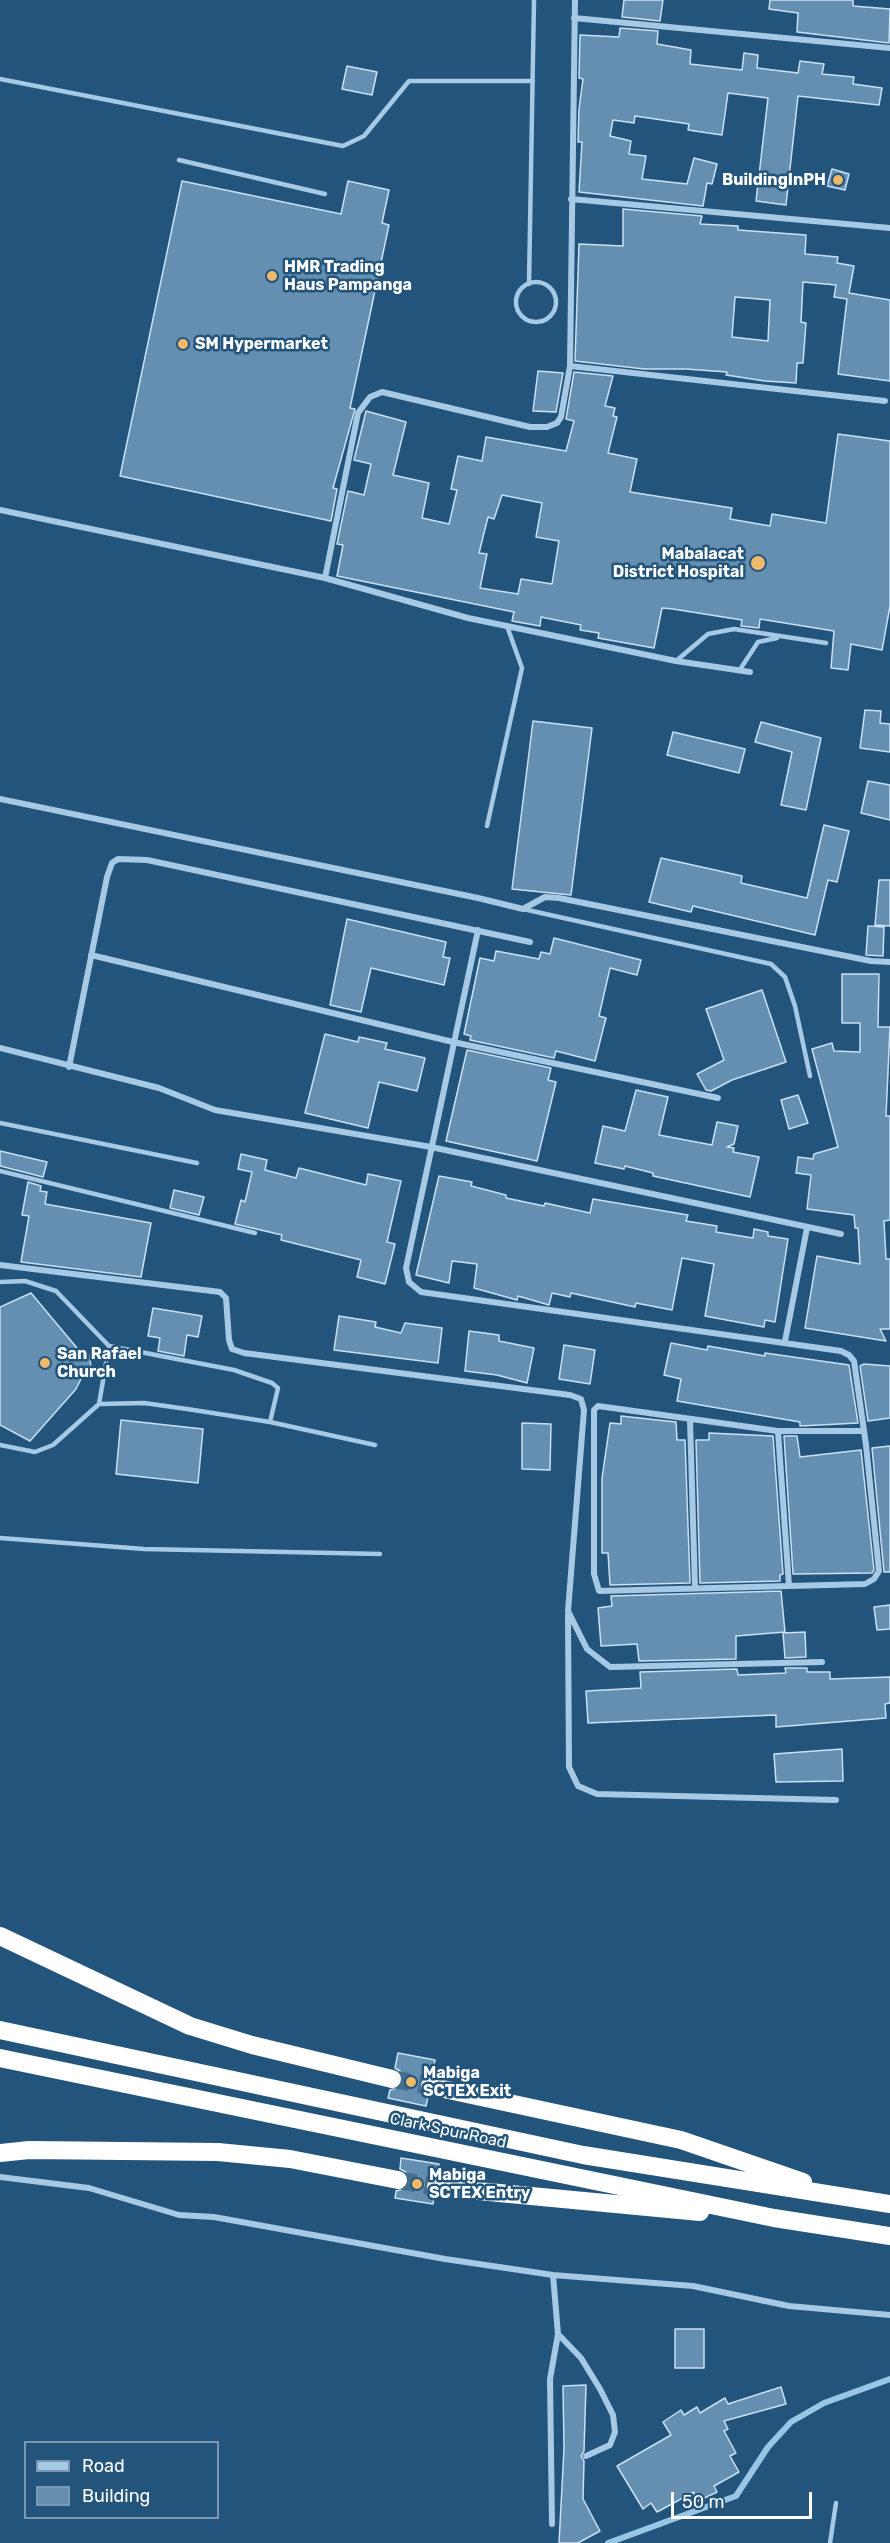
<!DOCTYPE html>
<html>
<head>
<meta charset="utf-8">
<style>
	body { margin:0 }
	#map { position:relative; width:890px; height:2543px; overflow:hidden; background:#23547b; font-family:Rubik,sans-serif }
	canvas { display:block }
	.legend { position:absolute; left:24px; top:2441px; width:195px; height:78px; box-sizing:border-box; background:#23547b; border:2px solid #7b98b0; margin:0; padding:8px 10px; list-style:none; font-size:18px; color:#fff }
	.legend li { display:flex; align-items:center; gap:12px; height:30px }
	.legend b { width:30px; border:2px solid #7b98b0 }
	.scale { position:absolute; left:671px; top:2492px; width:141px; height:27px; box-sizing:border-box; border:3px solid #fff; border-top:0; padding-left:8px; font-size:18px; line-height:21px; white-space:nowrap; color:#fff; -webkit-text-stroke:4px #23547b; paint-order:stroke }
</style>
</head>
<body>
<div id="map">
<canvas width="890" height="2543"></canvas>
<ul class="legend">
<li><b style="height:8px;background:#a6cae5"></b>Road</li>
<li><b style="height:16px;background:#648fb1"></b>Building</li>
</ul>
<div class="scale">50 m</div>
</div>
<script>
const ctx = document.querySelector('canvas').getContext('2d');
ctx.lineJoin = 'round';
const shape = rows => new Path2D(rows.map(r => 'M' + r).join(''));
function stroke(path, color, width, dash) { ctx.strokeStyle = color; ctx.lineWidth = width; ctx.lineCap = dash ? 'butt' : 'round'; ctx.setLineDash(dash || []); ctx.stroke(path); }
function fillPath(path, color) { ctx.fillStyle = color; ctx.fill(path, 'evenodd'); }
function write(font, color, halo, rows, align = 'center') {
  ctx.font = font + ' Rubik,sans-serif'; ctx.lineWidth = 5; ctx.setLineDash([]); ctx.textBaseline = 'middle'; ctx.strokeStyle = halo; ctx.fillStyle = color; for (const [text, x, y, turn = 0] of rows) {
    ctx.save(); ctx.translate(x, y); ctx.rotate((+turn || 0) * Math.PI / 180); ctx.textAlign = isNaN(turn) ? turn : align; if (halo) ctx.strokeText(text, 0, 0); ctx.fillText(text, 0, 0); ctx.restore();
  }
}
const stream = shape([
	[608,2543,736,2496,768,2447,791,2422,824,2403,890,2379]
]);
const building = shape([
	[624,0,663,0,660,21,622,17,624,0],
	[770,0,853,0,853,6,890,9,889,43,797,32,798,13,769,9,770,0],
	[620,28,658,31,657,44,691,50,690,64,742,70,744,53,758,55,757,68,798,73,800,61,824,64,822,74,854,77,853,84,882,88,879,105,798,96,786,205,756,201,768,98,728,93,722,135,688,130,689,124,635,116,634,123,613,120,610,136,631,141,629,154,646,156,642,179,687,184,694,158,717,164,712,184,707,183,703,206,579,192,582,142,578,142,579,109,583,79,579,78,580,35,619,37,620,28],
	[347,66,377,72,372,95,342,89,347,66],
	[832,169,849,174,845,190,827,186,832,169],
	[182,181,341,214,348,181,389,190,382,223,389,225,350,408,355,409,333,488,337,489,331,521,120,476,182,181],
	[623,209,702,216,700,224,738,226,738,230,806,235,805,254,838,257,837,263,854,266,849,293,890,300,890,381,838,374,847,299,834,297,836,285,803,282,801,322,806,323,803,363,797,363,796,383,765,381,726,375,727,372,686,369,644,369,575,361,579,244,623,246,623,209],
	[735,297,770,300,768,341,732,337,735,297],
	[538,371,563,373,556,412,533,411,538,371],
	[574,372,613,376,605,406,615,408,613,416,617,417,608,453,637,459,630,492,732,508,730,519,770,526,772,514,826,523,838,434,890,441,890,606,882,650,851,644,848,670,831,668,834,631,760,619,759,628,741,626,742,620,673,609,662,608,654,648,598,638,599,633,580,630,581,625,541,617,540,626,512,621,514,612,337,576,343,545,337,544,348,491,364,495,371,464,354,460,366,411,406,422,393,475,429,483,422,518,449,524,457,490,451,489,458,456,482,461,486,437,566,451,574,421,566,419,574,372],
	[502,495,542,503,536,537,559,541,552,584,521,579,518,594,480,588,487,554,479,553,488,517,494,519,502,495],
	[865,710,881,711,880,723,890,724,890,752,860,748,865,710],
	[533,721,592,728,571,895,512,889,533,721],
	[761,722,821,738,806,810,781,805,792,752,755,742,761,722],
	[673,732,745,749,739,773,667,755,673,732],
	[868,781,890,785,890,820,861,813,868,781],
	[824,825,849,831,837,882,828,880,815,935,693,906,691,912,649,902,661,858,742,876,741,883,807,898,824,825],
	[879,880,890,880,890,926,875,925,879,880],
	[347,919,446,942,443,957,450,958,444,985,371,968,361,1012,330,1005,347,919],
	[868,926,884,927,883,956,866,955,868,926],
	[554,938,641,960,637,975,610,968,599,1016,606,1018,595,1061,556,1051,554,1058,470,1040,471,1036,464,1034,480,958,494,961,496,951,539,959,541,952,550,954,554,938],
	[842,974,879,974,878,1027,890,1027,886,1116,890,1116,890,1220,884,1221,886,1259,890,1259,890,1329,880,1329,886,1341,805,1328,817,1256,860,1264,858,1228,855,1228,854,1215,807,1209,811,1175,796,1173,798,1157,813,1159,814,1154,838,1147,812,1049,832,1043,834,1051,860,1052,860,1023,842,1023,842,974],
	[762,990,786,1062,732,1080,711,1091,706,1090,697,1074,724,1060,706,1009,762,990],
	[325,1034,358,1042,359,1037,387,1043,385,1049,425,1058,417,1091,379,1082,368,1128,305,1113,325,1034],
	[467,1050,551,1068,548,1080,556,1082,537,1161,446,1141,467,1050],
	[636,1090,668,1097,659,1135,712,1145,717,1122,738,1126,734,1144,727,1147,734,1148,733,1152,759,1157,750,1197,653,1176,653,1173,625,1166,624,1169,595,1163,603,1126,625,1131,636,1090],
	[798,1095,808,1123,789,1129,781,1100,798,1095],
	[0,1151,47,1162,43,1177,0,1166,0,1151],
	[241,1154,267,1160,265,1170,296,1178,299,1168,366,1185,368,1174,401,1181,387,1242,395,1244,385,1284,357,1277,361,1260,281,1240,282,1235,235,1224,241,1200,245,1202,252,1172,238,1169,241,1154],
	[439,1176,472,1182,471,1186,506,1195,506,1198,544,1206,545,1203,590,1213,593,1199,688,1215,686,1221,717,1226,716,1232,753,1238,754,1229,768,1232,768,1236,788,1239,775,1322,765,1320,764,1327,705,1316,714,1264,682,1258,672,1310,636,1303,635,1307,571,1293,570,1297,552,1293,549,1305,518,1296,517,1300,474,1288,477,1264,452,1261,449,1283,416,1275,439,1176],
	[28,1182,41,1186,40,1191,47,1192,45,1204,151,1223,141,1277,21,1262,29,1216,22,1215,28,1182],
	[174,1190,204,1197,199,1215,170,1208,174,1190],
	[31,1293,82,1354,90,1355,91,1371,82,1377,76,1389,30,1441,0,1425,0,1307,31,1293],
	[153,1308,202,1316,198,1337,187,1335,184,1356,158,1351,160,1338,148,1336,153,1308],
	[339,1316,376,1322,375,1327,401,1333,405,1323,442,1328,438,1363,334,1350,339,1316],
	[469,1331,499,1335,499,1341,534,1348,527,1383,497,1375,465,1371,469,1331],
	[671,1343,707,1350,708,1346,765,1356,765,1353,849,1365,858,1423,800,1426,800,1422,677,1401,681,1379,664,1375,671,1343],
	[564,1345,595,1350,590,1384,559,1379,564,1345],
	[864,1364,890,1366,890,1418,868,1421,860,1366,864,1364],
	[621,1416,676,1422,677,1440,685,1440,690,1583,610,1585,608,1553,602,1553,602,1478,610,1423,621,1424,621,1416],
	[121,1420,203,1429,198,1483,116,1474,121,1420],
	[522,1423,551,1424,550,1470,522,1469,522,1423],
	[709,1433,773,1436,783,1574,780,1575,780,1581,700,1583,696,1440,709,1440,709,1433],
	[784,1436,797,1436,800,1457,861,1450,874,1570,872,1573,793,1574,784,1436],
	[890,1446,890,1572,884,1572,872,1448,890,1446],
	[781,1591,785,1632,736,1636,736,1659,639,1661,637,1644,601,1646,598,1608,612,1606,611,1596,781,1591],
	[890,1605,890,1629,877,1630,874,1607,890,1605],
	[805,1632,806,1657,785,1658,783,1633,805,1632],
	[785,1668,807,1668,807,1672,830,1672,830,1679,890,1677,890,1703,885,1704,886,1718,776,1727,776,1715,588,1723,586,1691,641,1688,640,1672,737,1669,738,1675,786,1673,785,1668],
	[842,1749,843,1781,776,1782,774,1754,842,1749],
	[398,2053,435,2060,432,2075,422,2078,419,2084,422,2094,428,2097,426,2106,388,2098,390,2090,400,2087,403,2081,400,2071,395,2068,398,2053],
	[401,2158,439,2164,438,2176,431,2177,425,2185,426,2192,434,2198,433,2204,395,2198,396,2191,406,2188,409,2182,406,2172,400,2169,401,2158],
	[675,2329,704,2329,704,2368,675,2368,675,2329],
	[586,2385,584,2451,581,2456,584,2461,583,2499,600,2531,578,2543,559,2543,564,2449,563,2386,586,2385],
	[781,2387,786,2404,724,2421,728,2429,724,2431,736,2453,730,2456,739,2472,714,2486,717,2492,694,2503,694,2492,657,2512,651,2503,643,2509,617,2466,671,2435,663,2422,681,2410,684,2415,697,2407,700,2413,725,2398,728,2404,781,2387]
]);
const motorwayTunnel = shape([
	[392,2079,430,2086],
	[398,2180,436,2187]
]);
const service = shape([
	[0,79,343,146,364,136,409,81,533,81],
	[179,160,325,194],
	'516 302a20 20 0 1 1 40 0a20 20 0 1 1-40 0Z',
	[529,284,534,0],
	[676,661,708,634,734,629,826,643],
	[739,671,758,642,777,638],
	[487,826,522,668,507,626],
	[523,909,771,964,785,977,795,1006,810,1076],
	[0,1123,197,1163],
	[0,1171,255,1233],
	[0,1282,25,1281,56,1291,109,1346,99,1404,53,1445,35,1452,0,1445],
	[109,1346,234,1370,272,1383,278,1388,270,1422],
	[99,1404,144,1403,187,1409,270,1422,375,1445],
	[0,1538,144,1549,380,1554],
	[830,2543,836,2503]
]);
const minor = shape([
	[574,18,890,48],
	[571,199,890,228],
	[570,366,885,401],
	[0,510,325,578,468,618,676,661,750,672],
	[325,578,358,413,370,397,382,392,530,427,547,427,557,423,561,417,570,366,575,0],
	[0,799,478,898,523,909,545,897,559,898,871,961,890,962],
	[478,930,406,1268,409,1282,421,1292,841,1351,849,1355,854,1361,866,1445,879,1571,874,1579,865,1584,599,1591,594,1574,594,1410,598,1406,778,1431,863,1431],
	[91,955,453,1042,718,1098],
	[0,1048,159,1088,215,1110,431,1147,841,1234],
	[69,1067,107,877,112,863,118,859,147,860,530,942],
	[0,1265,220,1292,226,1298,229,1340,232,1349,244,1353,570,1395,581,1399,584,1410,568,1611,587,1649,610,1667,822,1662],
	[785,1341,807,1228],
	[690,1420,695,1588],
	[778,1431,789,1586],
	[568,1615,569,1767,578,1786,597,1794,836,1800],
	[0,2177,89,2188,179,2215,214,2217,445,2259,553,2275,693,2286,789,2306,890,2315],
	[553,2275,558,2334,581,2358,600,2389,613,2415,615,2432,610,2445,586,2456],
	[552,2524,550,2379,558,2334]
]);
const motorway = shape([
	[0,1936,190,2026,252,2045,392,2079],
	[0,2030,583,2155,890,2204],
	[0,2058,774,2218,890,2236],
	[430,2086,681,2140,803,2182],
	[0,2153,29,2150,218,2152,290,2159,398,2180],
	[436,2187,700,2212]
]);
const markers = [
	[838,180,6,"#f0b969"],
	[272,276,6,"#f0b969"],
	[183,344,6,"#f0b969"],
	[758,563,8,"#f0b969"],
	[45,1363,6,"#f0b969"],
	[411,2082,6,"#f0b969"],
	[417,2184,6,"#f0b969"]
];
const poiNames = [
	["BuildingInPH",826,180,"right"],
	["HMR Trading",284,267],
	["Haus Pampanga",284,285],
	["SM Hypermarket",195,344],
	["Mabalacat",744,554,"right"],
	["District Hospital",744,572,"right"],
	["San Rafael",57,1354],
	["Church",57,1372],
	["Mabiga",423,2073],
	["SCTEX Exit",423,2091],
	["Mabiga",429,2175],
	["SCTEX Entry",429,2193]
];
const streetNames = [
	["Clark Spur Road",448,2131,12]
];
stroke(stream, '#9ac6e6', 6);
fillPath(building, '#648fb1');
stroke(building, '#c9e1f4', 1.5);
stroke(motorwayTunnel, '#446e8f', 18, [18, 9]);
stroke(service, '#a6cae5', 4.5);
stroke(minor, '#a6cae5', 6);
stroke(motorway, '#fff', 18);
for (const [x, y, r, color] of markers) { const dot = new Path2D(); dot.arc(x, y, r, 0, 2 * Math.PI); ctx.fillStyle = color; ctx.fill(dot); stroke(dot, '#23547b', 2); }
write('bold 16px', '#fff', '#23547b', poiNames, 'left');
write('16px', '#fff', '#23547b', streetNames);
</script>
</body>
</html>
